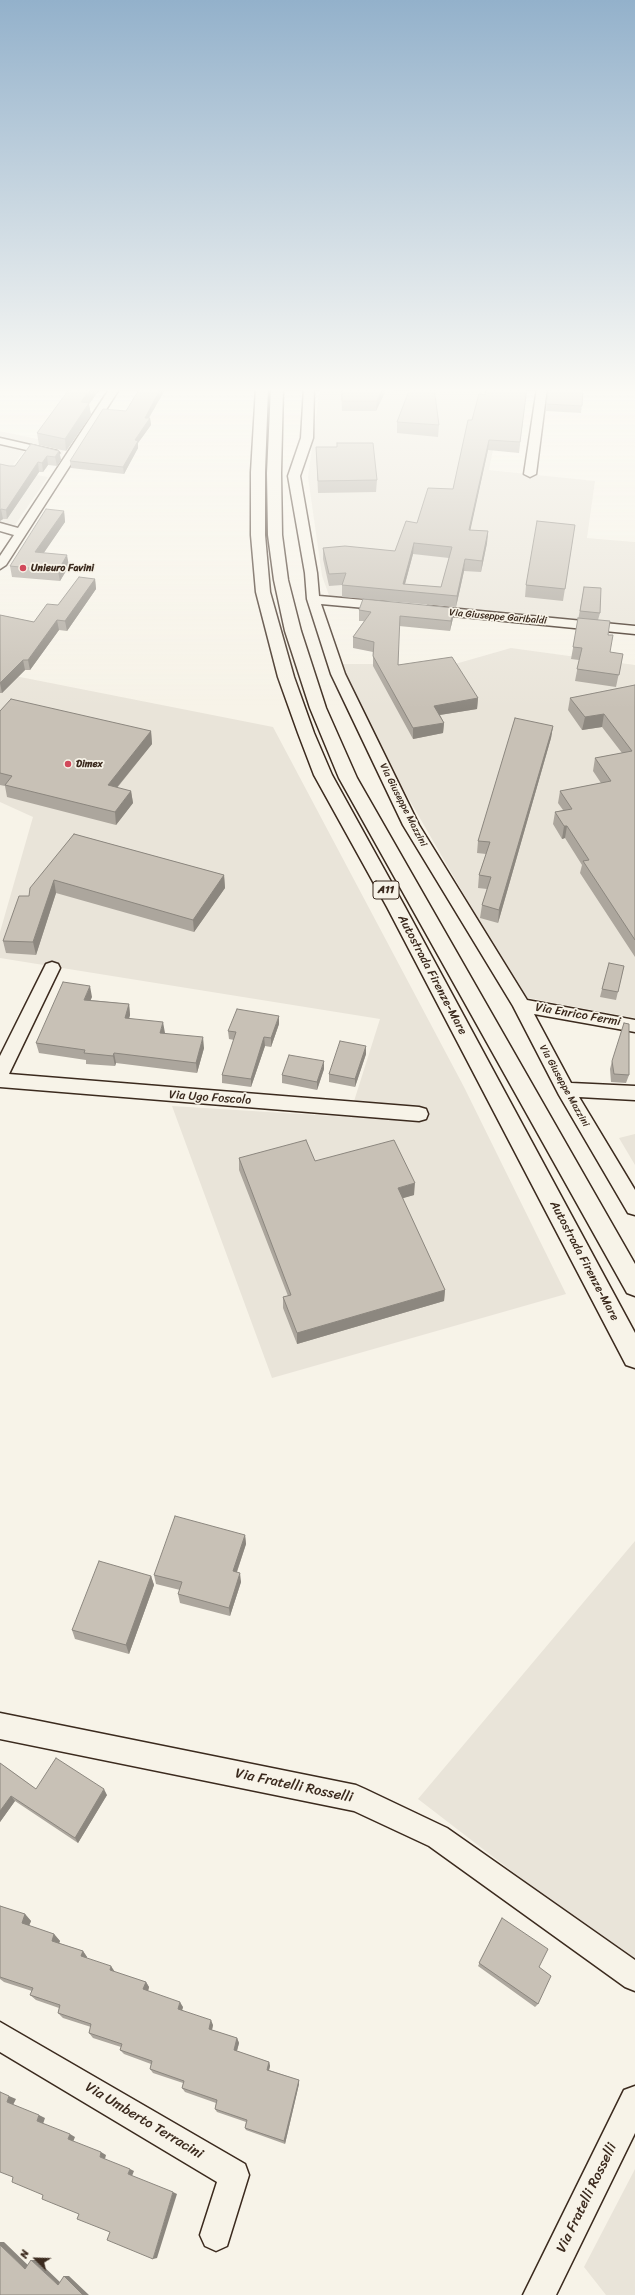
<!DOCTYPE html>
<html>
<head>
<meta charset="utf-8">
<style>
	body { margin:0 }
	#map { position:relative; width:635px; height:2295px; overflow:hidden; background:#f7f3e8; font-family:Sriracha,sans-serif }
	canvas { display:block }
	.north { position:absolute; left:16px; top:2239px; width:40px; height:40px; -webkit-text-stroke:3px #f7f3e8; paint-order:stroke; rotate:293deg; font-size:11px; font-weight:700; line-height:16px; text-align:center; color:#3b2a1e }
	.north::after { content:''; display:block; margin:auto; width:14px; height:18px; background:#3b2a1e; clip-path:polygon(50% 0,100% 100%,50% 72%,0 100%) }
</style>
</head>
<body>
<div id="map">
<canvas width="635" height="2295"></canvas>
<div class="north">N</div>
</div>
<script>
const ctx = document.querySelector('canvas').getContext('2d');
ctx.lineJoin = 'round';
function fillPath(path, color) { ctx.fillStyle = color; ctx.fill(path, 'evenodd'); }
const shape = rows => new Path2D(rows.map(r => 'M' + r).join(''));
function stroke(path, color, width, dash) { ctx.strokeStyle = color; ctx.lineWidth = width; ctx.lineCap = dash ? 'butt' : 'round'; ctx.setLineDash(dash || []); ctx.stroke(path); }
function write(font, color, halo, rows, align = 'center') {
  ctx.font = font + ' Sriracha,sans-serif'; ctx.lineWidth = 3.5; ctx.setLineDash([]); ctx.textBaseline = 'middle'; ctx.strokeStyle = halo; ctx.fillStyle = color; for (const [text, x, y, turn = 0] of rows) {
    ctx.save(); ctx.translate(x, y); ctx.rotate((+turn || 0) * Math.PI / 180); ctx.textAlign = isNaN(turn) ? turn : align; if (halo) ctx.strokeText(text, 0, 0); ctx.fillText(text, 0, 0); ctx.restore();
  }
}
const built = shape([
	[320,388,357,392,381,388,416,394,420,388,505,388,489,470,595,481,587,538,635,542,635,624,330,598,322,576,308,477],
	[0,431,66,445,61,457,25,450,9,470,48,477,15,525,0,521],
	[511,648,635,665,635,1018,523,997,372,735,341,664,455,664],
	[0,673,273,727,464,1087,566,1294,272,1378,172,1106,349,1117,380,1019,0,958,0,932,33,817,0,802],
	[635,1134,635,1165,619,1138],
	[635,1541,635,1966,418,1799],
	[635,2169,635,2295,606,2295,584,2267]
]);
const minor = shape([
	[110,388,120,388,6,565,0,569,0,556,14,535,0,531,0,523,18,528,110,388],
	[304,388,314,388,313,438,300,476,317,573,319,596,387,602,393,606,387,610,321,604,345,674,419,825,527,1000,635,1020,635,1032,534,1014,571,1083,635,1086,635,1100,579,1097,635,1190,635,1215,628,1213,559,1095,513,1006,403,825,331,674,307,599,305,573,288,476,301,438,304,388],
	[537,388,547,388,536,474,530,477,524,474,537,388],
	[0,438,57,451,59,453,53,456,0,444,0,438],
	[428,606,635,626,635,634,423,613,422,610,428,606],
	[52,962,58,964,60,968,9,1074,419,1107,426,1109,428,1114,426,1119,419,1121,0,1087,0,1056,46,964,52,962],
	[0,1713,356,1785,365,1789,447,1828,635,1960,635,1991,625,1987,429,1846,354,1811,0,1739,0,1713],
	[0,2022,245,2164,249,2175,227,2246,216,2251,205,2246,200,2235,217,2182,0,2052,0,2022],
	[635,2086,635,2133,556,2295,523,2295,624,2090,635,2086]
]);
const highway = shape([
	[256,388,268,388,265,472,265,535,270,592,294,677,314,733,332,775,405,907,635,1333,635,1368,626,1365,387,907,314,775,298,733,278,677,256,592,251,535,251,472,256,388],
	[271,388,283,388,281,473,282,535,288,580,301,631,326,708,357,778,635,1264,635,1296,627,1293,339,778,310,708,285,631,274,580,268,535,267,473,271,388]
]);
const wall = shape([
	[9,388,28,388,23,389],
	[70,388,101,388,89,404,91,415,66,451,39,445,37,433],
	[140,388,166,388,149,418,150,418,151,425,138,443,138,448,124,474,71,468,70,461,126,411],
	[331,388,387,388,376,411,342,411,341,388],
	[527,388,519,453,488,450,470,530,488,531,487,543,481,572,464,571,456,607,342,597,342,585,329,586,323,559,323,548,395,551,417,523,453,489,472,420,485,395],
	[413,554,449,558,441,587,405,584],
	[548,388,583,388,581,413,546,411],
	[397,422,439,425,438,437,397,433],
	[316,447,377,480,376,492,318,493],
	[59,451,61,460,57,466,48,465,43,472,39,472,7,519,3,519,0,521,0,464,9,466,15,466],
	[64,511,65,522,43,553,69,566,60,581,12,577,10,566],
	[575,525,563,601,525,597,526,585],
	[95,579,96,589,67,631,59,630,30,670,25,670,2,693,0,693,0,615,34,622],
	[584,587,600,613,598,620,608,635,610,652,623,654,616,687,575,681,579,660,571,659],
	[454,608,453,618,450,631,399,626,398,665,478,698,477,709,440,715,444,723,443,733,413,739,373,666,373,652,353,648,353,637,364,621,359,621,359,610],
	[635,685,635,957,580,873,582,865,565,838,562,839,553,824,555,812,563,810,558,803,560,791,601,783,593,771,595,758,622,753,602,727,582,730,568,710,570,698],
	[0,711,151,731,152,744,117,788,131,791,133,803,116,825,7,797,5,786,0,785],
	[553,726,551,738,498,923,480,918,482,905,487,889,478,888,479,875,486,854,477,853,478,841],
	[74,834,224,875,225,888,194,932,56,893,36,955,6,953,3,941,29,896],
	[624,966,616,1000,600,997,602,989],
	[92,997,90,1000,129,1004,130,1015,129,1018,165,1033,204,1048,197,1073,116,1063,115,1066,86,1064,86,1060,39,1053,36,1043],
	[279,1024,271,1047,265,1046,251,1087,222,1083,222,1075,234,1040,229,1039,228,1031],
	[366,1046,366,1054,355,1087,329,1082,329,1074],
	[612,1061,629,1075,626,1083,611,1082,610,1069],
	[324,1069,317,1090,282,1083,282,1075],
	[239,1158,315,1161,414,1195,402,1198,445,1290,444,1301,297,1344,283,1308,283,1297,288,1296,239,1170],
	[245,1535,246,1544,237,1572,241,1582,230,1616,180,1603,178,1594,180,1590,156,1584,154,1575],
	[151,1576,154,1585,129,1654,75,1639,72,1630],
	[0,1763,36,1789,107,1795,78,1843,15,1801,0,1822],
	[0,1906,25,1914,31,1921,29,1926,54,1934,60,1941,59,1943,83,1951,87,1957,87,1958,115,1972,146,1982,149,1987,148,1991,183,2007,182,2010,213,2025,212,2030,237,2038,239,2043,237,2051,269,2062,270,2066,269,2070,299,2080,299,2084,285,2144,246,2130,245,2128,246,2122,217,2112,215,2109,216,2103,185,2092,182,2088,183,2083,153,2073,150,2069,151,2064,124,2054,120,2050,121,2047,93,2038,89,2033,91,2027,63,2018,58,2013,59,2008,36,2000,30,1995,32,1991,4,1982,0,1979],
	[502,1918,539,1967,538,2004,535,2007,478,1966]
]);
const shadedWall = shape([
	[91,388,101,388,89,404,91,415,66,451,65,439,81,402],
	[161,388,166,388,145,424,145,418],
	[383,388,387,388,376,411,377,401],
	[150,418,151,425,138,443,138,448,124,474,123,467,135,440],
	[489,440,488,450,468,541,469,530],
	[59,451,61,460,57,466,55,457],
	[47,456,48,465,43,472,42,463],
	[38,462,39,472,7,519,6,510],
	[1,509,3,519,0,521,0,510],
	[64,511,65,522,37,563,35,552],
	[488,531,487,543,481,572,482,561],
	[414,543,413,554,403,591,403,584],
	[67,555,69,566,60,581,58,571],
	[465,559,464,571,456,607,457,596],
	[95,579,96,589,67,631,65,621],
	[454,608,453,618,450,631,451,621],
	[57,620,59,630,30,670,28,660],
	[23,660,25,670,2,693,0,683],
	[478,698,477,709,433,716,434,706],
	[604,714,602,727,582,730,585,717],
	[444,723,443,733,413,739,413,728],
	[553,726,551,738,498,923,499,910],
	[151,731,152,744,109,797,108,785],
	[131,791,133,803,116,825,115,812],
	[564,826,567,826,565,838,562,839],
	[224,875,225,888,194,932,193,920],
	[54,880,56,893,36,955,33,942],
	[90,986,92,997,86,1011,84,1000],
	[129,1004,130,1015,126,1029,125,1018],
	[279,1016,279,1024,271,1047,271,1038],
	[163,1022,165,1033,162,1044,160,1033],
	[203,1037,204,1048,197,1073,196,1063],
	[264,1037,265,1046,251,1087,251,1079],
	[366,1046,366,1054,355,1087,355,1079],
	[114,1053,116,1063,115,1066,113,1056],
	[324,1061,324,1069,317,1090,317,1082],
	[415,1183,414,1195,397,1200,398,1188],
	[445,1290,444,1301,297,1344,297,1333],
	[245,1535,246,1544,234,1580,233,1571],
	[240,1573,241,1582,230,1616,229,1608],
	[151,1576,154,1585,129,1654,126,1645],
	[104,1789,107,1795,78,1843,75,1838],
	[11,1796,15,1801,0,1822,0,1811],
	[25,1914,31,1921,27,1930,22,1923],
	[54,1934,60,1941,57,1948,52,1941],
	[83,1951,87,1957,85,1962,81,1956],
	[111,1966,115,1972,110,1970],
	[146,1982,149,1987,147,1995,143,1989],
	[180,2002,183,2007,181,2014,178,2009],
	[211,2020,213,2025,211,2034,209,2029],
	[237,2038,239,2043,236,2054,234,2050],
	[269,2062,270,2066,268,2074,267,2070],
	[299,2080,299,2084,285,2144,284,2141],
	[9,2096,16,2099,13,2105,7,2102],
	[39,2115,45,2118,43,2124,37,2121],
	[70,2134,75,2137,73,2142,68,2139],
	[101,2152,106,2155,105,2159,100,2157],
	[130,2169,134,2171,132,2176,128,2174],
	[173,2192,177,2194,157,2258,153,2259],
	[0,2242,4,2242,32,2269,25,2269,0,2245],
	[31,2260,37,2260,63,2285,58,2285],
	[64,2276,69,2276,89,2295,83,2295]
]);
const building = shape([
	[70,388,91,388,81,402,89,403,65,439,37,433,70,388],
	[140,388,161,388,145,418,150,418,135,440,138,441,123,467,70,461,103,409,126,411,140,388],
	[342,388,383,388,377,401,342,401,342,388],
	[410,388,434,388,439,425,397,422,410,388],
	[486,388,527,388,520,442,489,440,469,530,488,531,482,561,465,559,457,596,342,585,346,573,329,574,323,548,345,546,395,551,406,521,417,523,428,488,453,489,468,420,472,420,479,394,485,395,486,388],
	[414,543,452,547,441,587,403,584,414,543],
	[549,388,583,388,582,406,546,404,549,388],
	[337,443,373,443,377,480,318,481,316,447,337,447,337,443],
	[31,444,59,451,55,457,47,456,42,463,38,462,6,510,1,509,0,510,0,464,9,466,15,466,31,444],
	[46,509,64,511,35,552,67,555,58,571,10,566,46,509],
	[537,521,575,525,565,589,526,585,537,521],
	[79,577,95,579,65,621,57,620,28,660,23,660,0,683,0,615,34,622,47,604,58,605,79,577],
	[584,587,601,588,600,613,580,611,584,587],
	[363,599,454,608,451,621,400,616,398,665,452,657,478,698,434,706,444,723,413,728,373,656,374,642,353,637,371,612,359,610,363,599],
	[578,618,610,621,608,635,613,635,610,652,623,654,619,675,577,669,582,648,573,647,578,618],
	[635,685,635,940,583,861,589,860,567,826,564,826,555,812,572,809,560,791,611,781,595,758,632,751,604,714,585,717,570,698,635,685],
	[11,699,151,731,108,785,131,791,115,812,5,785,12,776,0,773,0,711,11,699],
	[515,718,553,726,499,910,482,905,491,877,479,875,490,842,478,841,515,718],
	[74,834,224,875,193,920,54,880,33,942,3,941,19,896,29,896,30,888,74,834],
	[609,963,624,966,618,992,602,989,609,963],
	[63,982,90,986,84,1000,129,1004,125,1018,163,1022,160,1033,203,1037,196,1063,114,1053,113,1056,84,1053,85,1050,36,1043,63,982],
	[237,1009,279,1016,271,1038,264,1037,251,1079,222,1075,236,1032,228,1031,237,1009],
	[624,1023,629,1024,629,1075,614,1074,612,1061,624,1023],
	[340,1041,366,1046,355,1079,329,1074,340,1041],
	[289,1055,324,1061,317,1082,282,1075,289,1055],
	[306,1140,315,1161,394,1140,415,1183,398,1188,445,1290,297,1333,283,1297,291,1295,239,1158,306,1140],
	[175,1516,245,1535,233,1571,240,1573,229,1608,178,1594,182,1582,154,1575,175,1516],
	[99,1561,151,1576,126,1645,72,1630,99,1561],
	[56,1758,104,1789,75,1838,11,1796,0,1811,0,1763,36,1789,56,1758],
	[0,1906,25,1914,22,1923,54,1934,52,1941,83,1951,81,1956,111,1966,110,1970,146,1982,143,1989,180,2002,178,2009,211,2020,209,2029,237,2038,234,2050,269,2062,267,2070,299,2080,284,2141,245,2128,247,2120,215,2109,217,2100,182,2088,184,2081,150,2069,152,2061,120,2050,122,2044,89,2033,91,2024,58,2013,60,2005,30,1995,33,1988,0,1977,0,1906],
	[502,1918,548,1949,539,1967,551,1976,538,2004,479,1963,502,1918],
	[0,2092,9,2096,7,2102,39,2115,37,2121,70,2134,68,2139,101,2152,100,2157,130,2169,128,2174,173,2192,153,2259,107,2240,110,2232,77,2219,79,2214,42,2199,43,2195,12,2182,13,2177,0,2172,0,2092],
	[0,2245,25,2269,31,2260,58,2285,64,2276,83,2295,0,2295,0,2245]
]);
const markers = [
	[23,568,4,"#d1495b"],
	[68,764,4,"#d1495b"]
];
const farPoinames = [
	["Unieuro Favini",31,568],
	["Dimex",76,764]
];
const farStreetnames = [
	["Via Giuseppe Garibaldi",498,617,5],
	["Via Giuseppe Mazzini",403,805,63],
	["Via Giuseppe Mazzini",564,1086,61]
];
const shields = [
	[386,890,26]
];
const shieldNames = [
	["A11",386,890]
];
const streetNames = [
	["Autostrada Firenze-Mare",432,975,62],
	["Via Enrico Fermi",578,1015,10],
	["Via Ugo Foscolo",210,1098,4],
	["Autostrada Firenze-Mare",584,1261,62]
];
const nearStreetnames = [
	["Via Fratelli Rosselli",294,1786,12],
	["Via Umberto Terracini",144,2121,31],
	["Via Fratelli Rosselli",587,2198,-64]
];
fillPath(built, '#e9e4d9');
stroke(minor, '#3b2a1e', 3);
stroke(highway, '#3b2a1e', 3);
fillPath(minor, '#f7f3e8');
fillPath(highway, '#f7f3e8');
fillPath(wall, '#aca69d');
fillPath(shadedWall, '#8c877f');
fillPath(building, '#c8c1b6');
stroke(building, '#8c877f', 1);
const sky = ctx.createLinearGradient(0, 0, 0, 709);
sky.addColorStop(0, '#93b1cb');
sky.addColorStop(0.55, '#fbfaf5');
sky.addColorStop(1, '#fbfaf500');
ctx.fillStyle = sky;
ctx.fillRect(0, 0, 635, 709);
for (const [x, y, r, color] of markers) { const dot = new Path2D(); dot.arc(x, y, r, 0, 2 * Math.PI); ctx.fillStyle = color; ctx.fill(dot); stroke(dot, '#f7f3e8', 1.5); }
write('bold 10px', '#3b2a1e', '#f7f3e8', farPoinames, 'left');
write('10px', '#3b2a1e', '#f7f3e8', farStreetnames);
for (const [x, y, w] of shields) { const box = new Path2D(); box.roundRect(x - w / 2, y - 9, w, 18, 3); ctx.fillStyle = '#f7f3e8'; ctx.fill(box); stroke(box, '#3b2a1e', 1); }
write('bold 11px', '#3b2a1e', null, shieldNames);
write('12px', '#3b2a1e', '#f7f3e8', streetNames);
write('14px', '#3b2a1e', '#f7f3e8', nearStreetnames);
</script>
</body>
</html>
